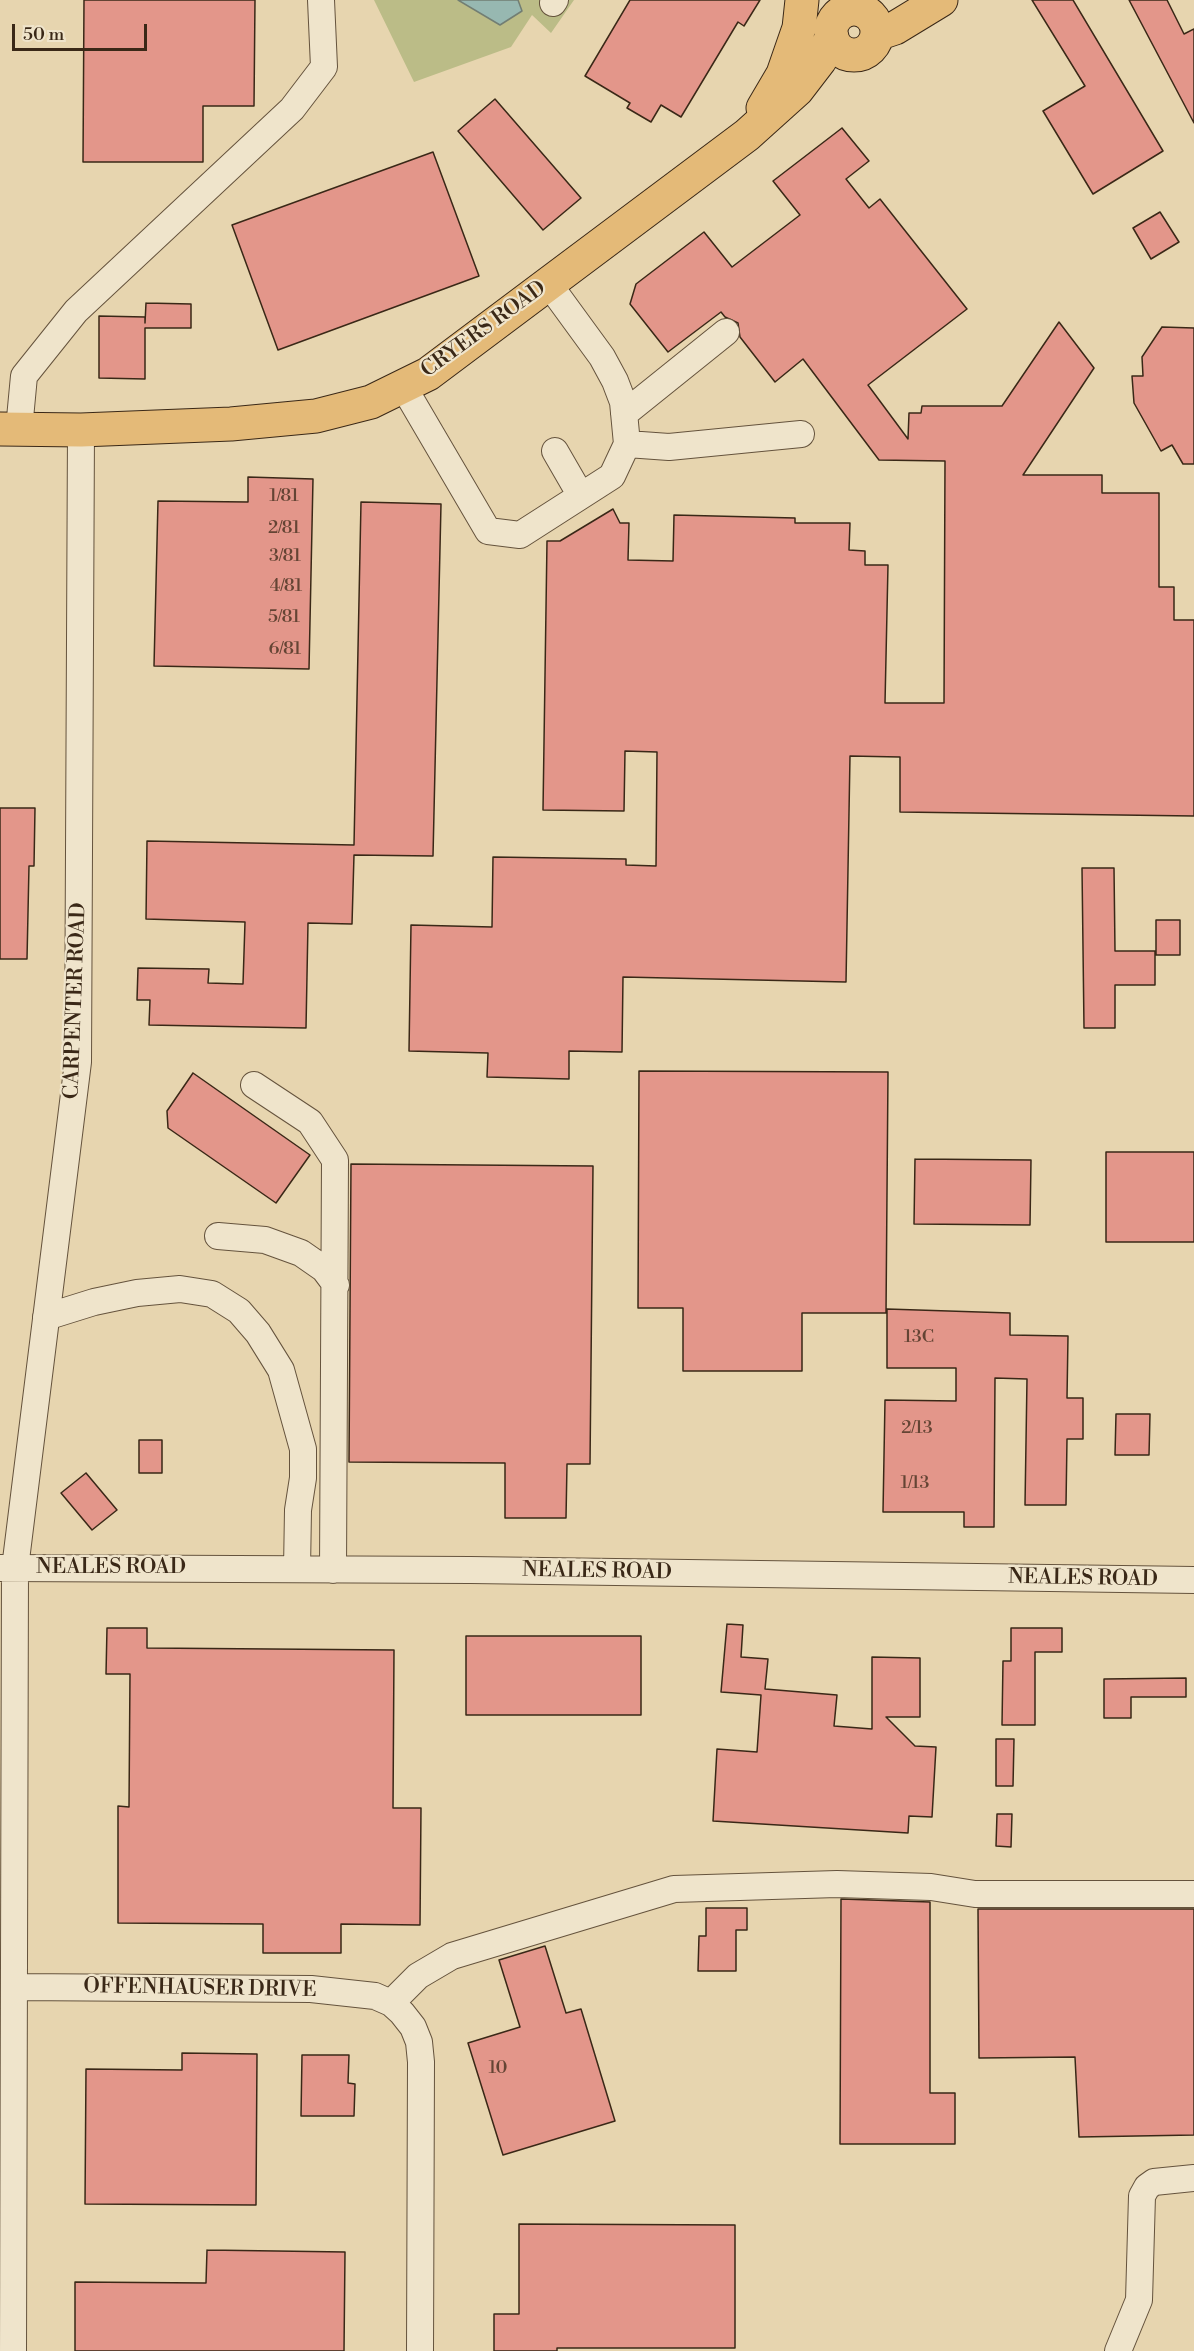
<!DOCTYPE html>
<html>
<head>
<meta charset="utf-8">
<style>
	body { margin:0 }
	#map { position:relative; width:1194px; height:2351px; overflow:hidden; background:#e7d5af; font-family:"Libre Bodoni",serif }
	canvas { display:block }
	.scale { position:absolute; left:12px; top:24px; width:135px; height:27px; box-sizing:border-box; border:3px solid #3a2817; border-top:0; padding-left:8px; font-size:18px; line-height:21px; white-space:nowrap; color:#3a2817; -webkit-text-stroke:4px #efe4cb; paint-order:stroke }
</style>
</head>
<body>
<div id="map">
<canvas width="1194" height="2351"></canvas>
<div class="scale">50 m</div>
</div>
<script>
const ctx = document.querySelector('canvas').getContext('2d');
ctx.lineJoin = 'round';
function fillPath(path, color) { ctx.fillStyle = color; ctx.fill(path, 'evenodd'); }
const shape = rows => new Path2D(rows.map(r => 'M' + r).join(''));
function stroke(path, color, width, dash) { ctx.strokeStyle = color; ctx.lineWidth = width; ctx.lineCap = dash ? 'butt' : 'round'; ctx.setLineDash(dash || []); ctx.stroke(path); }
function write(font, color, halo, rows, align = 'center') {
  ctx.font = font + ' "Libre Bodoni",serif'; ctx.lineWidth = 4.5; ctx.setLineDash([]); ctx.textBaseline = 'middle'; ctx.strokeStyle = halo; ctx.fillStyle = color; for (const [text, x, y, turn = 0] of rows) {
    ctx.save(); ctx.translate(x, y); ctx.rotate((+turn || 0) * Math.PI / 180); ctx.textAlign = isNaN(turn) ? turn : align; if (halo) ctx.strokeText(text, 0, 0); ctx.fillText(text, 0, 0); ctx.restore();
  }
}
const green = shape([
	[374,0,574,0,551,33,532,15,511,47,414,82]
]);
const water = shape([
	[458,0,518,0,522,11,500,25,458,0]
]);
const building = shape([
	[84,0,255,0,254,106,203,106,203,162,83,162,84,0],
	[630,0,760,0,744,26,738,22,681,117,661,105,651,122,627,108,630,103,585,76,630,0],
	[1032,0,1073,0,1163,151,1093,194,1043,111,1085,86,1032,0],
	[1129,0,1167,0,1184,34,1194,29,1194,123,1129,0],
	[495,99,581,198,543,230,458,131,495,99],
	[842,128,869,161,846,179,869,208,880,199,967,309,868,385,908,439,909,413,921,413,922,406,1002,406,1059,322,1094,368,1023,475,1102,475,1102,493,1159,493,1159,587,1174,587,1174,620,1194,620,1194,816,900,812,900,757,850,756,846,982,623,977,622,1052,569,1051,569,1079,487,1077,488,1053,409,1051,411,925,492,927,493,857,626,859,626,865,656,866,657,752,625,751,624,811,543,810,547,541,560,541,613,509,620,523,629,523,628,560,673,561,674,515,795,518,795,523,850,523,849,550,865,551,865,565,888,565,885,703,944,703,945,461,879,460,803,359,775,382,740,337,738,323,725,317,721,312,668,352,630,304,636,284,704,232,732,267,800,215,773,181,842,128],
	[433,152,479,276,278,350,232,225,433,152],
	[1160,212,1179,242,1151,259,1133,228,1160,212],
	[146,303,191,304,191,328,145,328,145,379,99,378,99,316,145,317,145,323,146,303],
	[1162,327,1194,328,1194,464,1183,464,1172,445,1161,451,1134,403,1132,376,1143,376,1142,357,1162,327],
	[248,477,313,479,309,669,154,666,158,501,248,502,248,477],
	[361,502,441,504,433,856,354,855,352,924,308,923,306,1028,149,1025,150,1000,137,1000,138,968,209,969,208,983,243,984,245,922,146,919,147,841,354,845,361,502],
	[0,808,35,808,34,866,29,866,27,959,0,959,0,808],
	[1082,868,1114,868,1115,951,1155,951,1155,985,1115,985,1115,1028,1084,1028,1082,868],
	[1156,920,1180,920,1180,955,1156,955,1156,920],
	[639,1071,888,1072,886,1313,802,1313,802,1371,683,1371,683,1308,638,1308,639,1071],
	[193,1073,310,1155,276,1203,168,1128,167,1111,193,1073],
	[1106,1152,1194,1152,1194,1242,1106,1242,1106,1152],
	[915,1159,1031,1160,1030,1225,914,1224,915,1159],
	[351,1164,593,1166,590,1464,567,1464,566,1518,505,1518,505,1463,349,1462,351,1164],
	[887,1309,1010,1313,1010,1335,1068,1336,1067,1398,1083,1398,1083,1439,1067,1439,1066,1505,1025,1505,1027,1379,995,1378,994,1527,964,1527,964,1512,883,1512,885,1400,956,1401,956,1368,887,1368,887,1309],
	[1116,1414,1150,1414,1149,1455,1115,1455,1116,1414],
	[139,1440,162,1440,162,1473,139,1473,139,1440],
	[86,1473,117,1510,92,1530,61,1493,86,1473],
	[727,1624,743,1625,741,1657,768,1659,765,1689,837,1695,834,1726,872,1729,872,1657,920,1658,920,1717,886,1717,915,1746,936,1747,932,1817,909,1816,908,1833,713,1821,717,1749,757,1752,761,1695,721,1692,727,1624],
	[107,1628,147,1628,147,1648,394,1650,393,1808,421,1808,420,1925,341,1924,341,1953,263,1953,263,1924,118,1923,118,1806,129,1807,130,1674,106,1674,107,1628],
	[1011,1628,1062,1628,1062,1652,1035,1652,1035,1725,1002,1725,1003,1661,1011,1661,1011,1628],
	[466,1636,641,1636,641,1715,466,1715,466,1636],
	[1186,1678,1186,1697,1131,1697,1131,1718,1104,1718,1104,1679,1186,1678],
	[996,1739,1014,1739,1013,1786,996,1786,996,1739],
	[997,1814,1012,1814,1011,1847,996,1846,997,1814],
	[841,1899,930,1902,930,2093,955,2093,955,2144,840,2144,841,1899],
	[706,1908,747,1908,747,1930,736,1930,736,1971,698,1971,699,1936,706,1936,706,1908],
	[978,1909,1194,1909,1194,2135,1079,2137,1075,2057,979,2058,978,1909],
	[545,1946,566,2013,581,2009,615,2121,503,2155,468,2043,520,2027,499,1960,545,1946],
	[182,2053,257,2054,256,2205,85,2204,86,2069,182,2070,182,2053],
	[302,2055,349,2055,348,2083,355,2084,354,2116,301,2116,302,2055],
	[519,2224,735,2225,735,2348,557,2348,557,2351,494,2351,494,2314,519,2314,519,2224],
	[207,2250,345,2252,344,2351,75,2351,75,2282,206,2283,207,2250]
]);
const minor = shape([
	[553,3,555,0],
	[548,283,602,357,615,381,623,402,627,444],
	[403,386,488,531,520,535,612,476,627,444],
	[624,414,726,332],
	[19,429,24,376,76,311,292,109,324,67,321,0],
	[627,444,669,447,801,434],
	[555,451,581,496],
	[254,1085,310,1122,335,1160,333,1570],
	[218,1236,265,1240,301,1253,324,1269,336,1285],
	[46,1317,94,1302,137,1293,180,1289,212,1294,239,1311,258,1333,281,1370,303,1449,303,1478,298,1510,297,1569],
	[0,1568,471,1570,1194,1580],
	[14,1987,311,1989,375,1996,391,2003,402,2013,413,2027,419,2042,421,2062,420,2351],
	[391,2003,418,1976,452,1956,674,1889,837,1884,931,1887,975,1894,1194,1894],
	[13,2351,15,1568,78,1062,81,430],
	[1118,2351,1139,2300,1142,2196,1147,2187,1154,2182,1194,2178]
]);
const major = shape([
	'831 32a23 23 0 1 1 46 0a23 23 0 1 1-46 0Z',
	[877,34,895,28,941,0],
	[763,108,783,74,799,28,802,0],
	[0,429,81,430,231,424,316,416,371,402,428,374,747,135,797,90,820,60,832,37]
]);
const numberNames = [
	["1/81",284,497],
	["2/81",284,529],
	["3/81",285,557],
	["4/81",286,587],
	["5/81",284,618],
	["6/81",285,650],
	["13C",919,1338],
	["2/13",917,1429],
	["1/13",915,1484],
	["10",498,2069]
];
const streetNames = [
	["CRYERS ROAD",484,330,-36],
	["CARPENTER ROAD",76,1001,-88],
	["NEALES ROAD",111,1568],
	["NEALES ROAD",597,1572,1],
	["NEALES ROAD",1083,1579,1],
	["OFFENHAUSER DRIVE",200,1989,1]
];
fillPath(green, '#bbbc87');
fillPath(water, '#97b8b1');
stroke(water, '#727e73', 1.5);
fillPath(building, '#e3968a');
stroke(building, '#3a2817', 1.5);
stroke(minor, '#65533d', 28);
stroke(major, '#3a2817', 35);
stroke(minor, '#efe4cb', 26);
stroke(major, '#e4ba78', 33);
write('18px', '#644434', null, numberNames);
write('21px', '#3a2817', '#efe4cb', streetNames);
</script>
</body>
</html>
